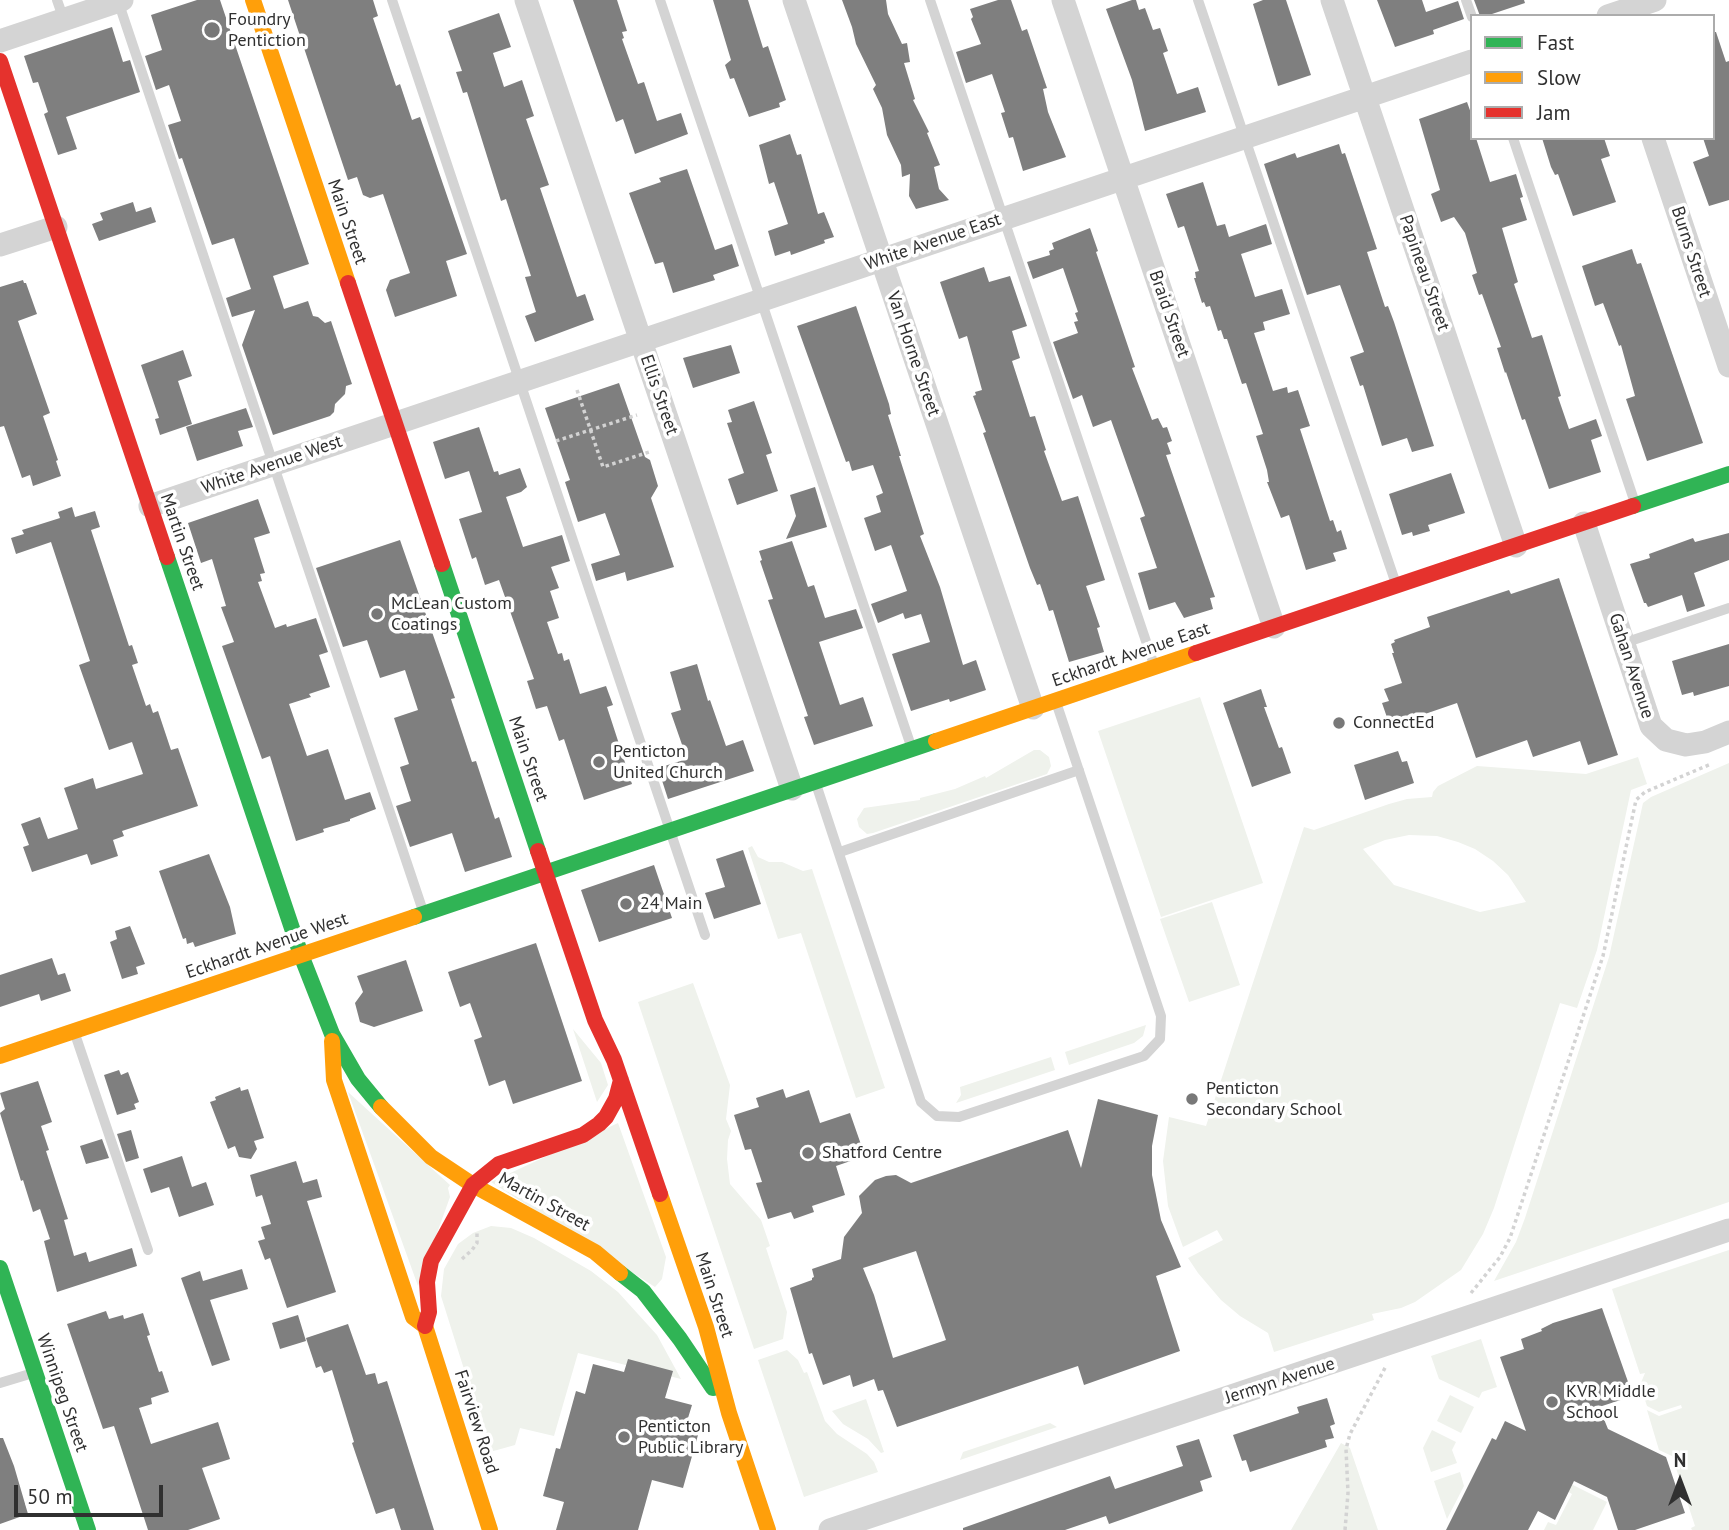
<!DOCTYPE html>
<html>
<head>
<meta charset="utf-8">
<style>
	body { margin:0 }
	#map { position:relative; width:1729px; height:1530px; overflow:hidden; background:#fff; font-family:"PT Sans",sans-serif }
	canvas { display:block }
	.legend { position:absolute; left:1470px; top:14px; width:245px; height:126px; box-sizing:border-box; background:#fff; border:2px solid #acacac; margin:0; padding:9px 12px; list-style:none; font-size:21px; color:#303030 }
	.legend li { display:flex; align-items:center; gap:14px; height:35px }
	.legend b { width:35px; border:2px solid #acacac }
	.north { position:absolute; left:1645px; top:1446px; width:70px; height:70px; -webkit-text-stroke:5px #fff; paint-order:stroke; rotate:0deg; font-size:19px; font-weight:700; line-height:28px; text-align:center; color:#303030 }
	.north::after { content:''; display:block; margin:auto; width:24px; height:32px; background:#303030; clip-path:polygon(50% 0,100% 100%,50% 72%,0 100%) }
	.scale { position:absolute; left:14px; top:1485px; width:149px; height:32px; box-sizing:border-box; border:4px solid #303030; border-top:0; padding-left:9px; font-size:21px; line-height:24px; white-space:nowrap; color:#303030; -webkit-text-stroke:5px #fff; paint-order:stroke }
</style>
</head>
<body>
<div id="map">
<canvas width="1729" height="1530"></canvas>
<ul class="legend">
<li><b style="height:9px;background:#30b455"></b>Fast</li>
<li><b style="height:9px;background:#ff9f0a"></b>Slow</li>
<li><b style="height:9px;background:#e5322d"></b>Jam</li>
</ul>
<div class="north">N</div>
<div class="scale">50 m</div>
</div>
<script>
const ctx = document.querySelector('canvas').getContext('2d');
ctx.lineJoin = 'round';
function fillPath(path, color) { ctx.fillStyle = color; ctx.fill(path, 'evenodd'); }
const shape = rows => new Path2D(rows.map(r => 'M' + r).join(''));
function stroke(path, color, width, dash) { ctx.strokeStyle = color; ctx.lineWidth = width; ctx.lineCap = dash ? 'butt' : 'round'; ctx.setLineDash(dash || []); ctx.stroke(path); }
function write(font, color, halo, rows, align = 'center') {
  ctx.font = font + ' "PT Sans",sans-serif'; ctx.lineWidth = 7; ctx.setLineDash([]); ctx.textBaseline = 'middle'; ctx.strokeStyle = halo; ctx.fillStyle = color; for (const [text, x, y, turn = 0] of rows) {
    ctx.save(); ctx.translate(x, y); ctx.rotate((+turn || 0) * Math.PI / 180); ctx.textAlign = isNaN(turn) ? turn : align; if (halo) ctx.strokeText(text, 0, 0); ctx.fillText(text, 0, 0); ctx.restore();
  }
}
const green = shape([
	[1200,697,1263,883,1161,917,1098,731],
	[1034,750,1040,750,1049,757,1051,766,1047,774,873,833,867,834,859,827,857,819,864,808,920,800,920,798,955,789,985,776,986,778],
	[1638,757,1647,784,1631,790,1597,950,1577,1008,1560,1003,1494,1208,1483,1234,1461,1270,1415,1302,1401,1308,1372,1314,1374,1320,1274,1352,1268,1333,1240,1316,1221,1300,1198,1273,1188,1258,1223,1240,1217,1230,1183,1247,1168,1206,1163,1161,1169,1117,1206,1126,1304,827,1314,830,1389,804,1407,799,1432,797,1433,792,1438,786,1477,766,1586,774],
	[1409,835,1437,836,1458,842,1475,849,1493,861,1508,875,1526,902,1480,912,1394,885,1363,849,1385,840],
	[1729,763,1729,1202,1494,1281,1516,1242,1525,1218,1609,957,1643,803,1651,797],
	[752,846,758,857,769,862,782,862,803,871,812,869,885,1088,856,1098,801,933,778,939,748,848],
	[1212,902,1240,985,1189,1002,1160,919],
	[693,983,730,1085,726,1119,731,1131,728,1140,727,1159,730,1184,761,1220,770,1246,766,1248,787,1312,783,1339,754,1349,638,1002],
	[1146,1025,1143,1036,1134,1043,1069,1065,1065,1052],
	[573,1029,601,1063,608,1085,597,1102],
	[1051,1057,1055,1070,956,1103,961,1095,960,1087],
	[348,1092,450,1185,448,1188,450,1197,418,1286],
	[618,1123,666,1257,662,1279,655,1287,491,1182],
	[491,1226,511,1228,534,1238,591,1271,618,1292,657,1335,681,1379,578,1353,554,1436,520,1428,515,1445,490,1452,441,1296,444,1269,458,1244,473,1233],
	[1729,1250,1729,1530,1692,1530,1691,1528,1695,1526,1672,1456,1659,1450,1647,1410,1659,1416,1682,1408,1681,1405,1659,1412,1647,1406,1640,1385,1645,1373,1640,1374,1612,1289],
	[1481,1339,1497,1387,1482,1392,1479,1398,1439,1379,1431,1356],
	[787,1350,798,1360,804,1373,807,1372,825,1421,837,1434,867,1454,874,1462,878,1472,804,1497,758,1360],
	[1450,1395,1474,1407,1461,1433,1437,1421],
	[866,1399,884,1452,881,1453,868,1439,843,1424,832,1411],
	[1050,1423,1057,1427,960,1460,963,1452],
	[1432,1430,1456,1442,1452,1450,1457,1463,1431,1472,1423,1448],
	[1341,1443,1350,1448,1378,1530,1291,1530],
	[1460,1472,1464,1486,1447,1519,1434,1481],
	[1571,1484,1607,1502,1593,1530,1544,1530,1548,1522,1556,1525,1572,1494,1567,1491]
]);
const building = shape([
	[197,0,220,0,309,264,273,276,284,309,308,301,313,316,318,317,325,323,331,321,352,384,346,386,345,394,335,404,334,412,330,416,273,435,242,345,255,310,232,317,226,298,251,289,234,238,212,245,182,158,179,159,168,125,181,121,169,85,156,90,145,56,162,50,151,15],
	[288,0,373,0,378,16,373,18,396,86,400,84,412,120,420,117,467,254,446,261,457,296,395,317,386,290,390,280,410,273,383,194,370,198,363,195,357,177,348,180],
	[573,0,617,0,627,31,622,32,624,38,622,39,638,84,644,82,657,121,681,113,688,134,635,154,623,119,616,122],
	[713,0,748,0,763,48,768,46,786,100,779,103,780,107,749,117,734,78,730,79,725,65,731,60],
	[842,0,886,0,888,14,902,44,907,43,910,62,904,63,915,99,913,100,929,132,927,133,940,165,934,167,939,189,949,200,916,209,909,196,910,174,902,177,901,165,887,135,882,108,873,89,876,85,856,44,852,27],
	[998,0,1011,0,1022,31,1027,29,1047,88,1043,89,1048,112,1066,157,1023,171,1013,137,1009,138,1001,113,1005,112,992,74,966,83,956,52,981,44,971,19,973,17,970,9],
	[1132,0,1136,0,1139,10,1145,8,1153,30,1160,28,1168,51,1163,53,1177,94,1198,87,1206,112,1145,131,1132,80,1106,9],
	[1263,0,1286,0,1311,75,1278,86,1253,4],
	[1377,0,1422,0,1426,12,1458,1,1464,19,1433,30,1434,34,1395,47],
	[1474,0,1524,0,1525,3,1486,16,1480,16],
	[499,13,511,47,493,53,504,87,522,80,534,116,526,119,549,185,540,188,577,297,585,294,594,320,535,342,525,316,536,312,525,277,531,276,506,199,501,201,467,92,463,93,456,72,462,71,448,31],
	[112,27,123,62,130,60,140,92,66,117,77,149,58,155,44,114,48,112,38,82,33,83,24,56],
	[1713,32,1716,32,1726,62,1729,61,1729,200,1709,206,1693,162,1709,156,1703,138,1713,138],
	[1467,102,1472,116,1472,138,1476,138,1490,182,1516,174,1523,197,1520,198,1527,220,1502,228,1518,282,1514,284,1532,338,1542,335,1558,386,1561,396,1558,397,1569,429,1596,419,1602,436,1591,440,1601,472,1549,489,1525,419,1522,420,1506,372,1505,373,1497,348,1501,347,1482,294,1479,295,1472,275,1477,273,1465,233,1454,217,1441,222,1431,194,1440,190,1419,119],
	[790,134,797,155,801,154,818,214,824,212,834,237,824,240,825,243,791,255,790,251,775,256,768,231,788,224,774,182,769,184,759,145],
	[1542,138,1604,138,1610,156,1601,159,1616,202,1573,216,1558,174,1555,175,1551,167],
	[1339,144,1342,154,1345,153,1377,249,1367,252,1385,307,1388,306,1394,322,1434,446,1412,452,1407,438,1382,446,1363,385,1360,386,1350,357,1364,352,1340,285,1307,295,1264,164,1295,153,1297,158],
	[687,169,715,250,732,244,739,266,713,275,715,280,673,293,663,262,655,264,629,193,661,182,659,178],
	[1203,182,1217,226,1225,224,1229,237,1266,224,1272,244,1241,254,1255,297,1282,289,1290,314,1263,322,1265,330,1254,333,1273,391,1287,387,1288,393,1298,390,1310,426,1300,429,1330,521,1333,520,1337,532,1341,530,1347,549,1333,553,1336,561,1306,570,1289,515,1281,518,1267,482,1269,482,1267,470,1256,436,1263,434,1246,383,1242,384,1227,339,1224,339,1221,330,1218,331,1210,306,1206,307,1204,302,1202,303,1194,278,1196,278,1195,272,1199,271,1184,226,1178,228,1166,194],
	[133,202,136,212,151,207,156,222,99,241,92,224,103,220,100,213],
	[1090,228,1098,251,1096,252,1135,367,1132,368,1152,420,1158,418,1163,428,1167,427,1172,441,1167,443,1171,454,1166,455,1215,597,1210,598,1213,609,1184,618,1175,602,1149,610,1138,573,1157,568,1140,518,1145,516,1111,420,1093,427,1082,395,1073,399,1053,342,1078,333,1074,322,1078,321,1075,313,1078,312,1063,268,1033,279,1027,262,1050,255,1049,251,1054,249,1052,243],
	[1632,249,1637,264,1641,263,1703,443,1647,461,1626,399,1635,396,1621,345,1619,346,1603,303,1595,306,1582,266],
	[984,267,989,282,1010,276,1027,326,1012,331,1020,358,1012,361,1030,417,1035,416,1046,450,1044,451,1062,501,1078,496,1105,580,1086,586,1100,627,1097,628,1104,652,1069,662,1053,610,1049,611,1040,584,1037,585,1030,568,983,433,986,432,973,396,976,395,975,392,982,390,967,336,959,339,940,282],
	[23,280,24,283,26,283,37,314,18,321,50,413,43,416,58,460,56,461,61,476,33,486,30,475,22,478,4,426,0,427,0,287],
	[856,306,889,404,891,414,888,415,901,456,899,456,924,534,920,536,940,587,963,665,976,660,986,690,950,702,949,699,911,711,892,654,930,642,921,614,905,619,903,613,878,623,871,604,907,591,891,545,875,551,864,518,881,512,876,496,883,493,873,465,852,471,849,461,846,462,797,326],
	[731,345,740,373,693,388,683,358],
	[183,350,192,376,178,381,192,424,160,435,155,419,159,418,141,365],
	[619,383,645,457,650,460,658,486,651,498,674,567,627,581,625,572,596,581,591,564,620,555,605,513,578,522,565,482,570,480,545,408],
	[754,401,772,453,766,455,778,491,737,505,728,479,744,473,727,423,732,422,728,410],
	[246,408,253,427,238,431,243,446,197,461,186,427],
	[479,427,494,472,498,471,499,475,520,468,527,487,521,492,506,497,523,547,562,535,570,561,551,567,559,588,550,591,559,618,547,622,558,654,562,653,564,661,569,659,580,694,606,686,613,705,607,707,632,784,584,800,564,739,559,741,547,706,536,709,527,681,534,679,499,580,485,585,476,557,472,559,459,519,482,512,469,471,445,479,433,442],
	[1451,473,1465,513,1428,525,1430,531,1413,536,1412,532,1402,535,1389,494],
	[815,487,827,527,786,539,796,516,790,495],
	[258,499,270,533,254,538,265,573,260,574,262,581,258,582,275,628,286,624,287,627,316,618,328,652,319,655,330,687,309,694,311,697,289,704,307,756,328,749,345,800,370,792,376,809,350,819,350,821,323,829,324,832,296,841,270,756,262,759,222,646,234,642,221,607,226,606,212,559,201,563,188,523],
	[72,507,75,517,95,511,100,527,91,530,129,646,132,645,138,663,132,665,146,706,150,704,153,713,158,711,171,750,178,748,198,806,122,831,124,836,113,840,118,856,91,865,87,854,32,872,23,847,29,845,21,824,40,817,48,839,78,829,64,788,93,778,96,789,143,774,132,742,109,750,79,665,90,661,51,542,16,554,11,538,24,534,22,530,60,518,58,512],
	[1729,533,1729,560,1694,573,1705,606,1687,612,1682,595,1648,607,1646,603,1644,603,1630,564,1650,558,1649,554,1693,538,1695,542],
	[400,540,455,698,451,699,472,762,476,761,495,819,499,817,512,857,465,872,452,833,410,847,396,806,411,801,400,767,409,764,394,718,418,710,405,670,380,678,367,640,343,647,316,568],
	[792,541,808,587,814,585,825,618,856,609,863,628,819,642,840,705,863,697,873,726,814,745,804,717,808,716,768,600,773,599,760,561,762,560,759,551],
	[1559,578,1618,755,1588,765,1580,741,1533,757,1527,740,1476,758,1457,703,1390,726,1382,703,1389,701,1384,689,1402,683,1392,653,1394,653,1391,644,1395,642,1394,640,1430,627,1427,617,1509,590,1511,594],
	[1729,644,1729,686,1694,696,1693,692,1682,695,1672,661],
	[697,664,708,701,710,700,726,746,743,740,754,771,668,799,658,768,687,759,671,713,681,710,670,672],
	[1261,689,1267,707,1264,707,1279,748,1282,747,1291,773,1252,787,1223,703],
	[1398,751,1402,762,1407,761,1414,783,1365,800,1354,765],
	[743,850,761,904,714,919,705,893,725,887,716,859],
	[209,854,230,907,236,934,195,947,193,942,187,944,186,938,183,939,159,871],
	[654,865,672,918,599,942,581,890],
	[130,926,145,964,136,967,138,974,122,979,110,942,117,939,115,931],
	[536,943,582,1081,513,1104,505,1080,489,1086,474,1040,482,1037,470,1003,460,1007,448,972],
	[52,958,58,975,65,973,71,991,41,1001,39,994,0,1007,0,975],
	[406,960,423,1011,374,1027,360,1022,355,1003,363,992,357,976],
	[119,1070,121,1075,128,1072,139,1102,134,1104,136,1109,117,1115,104,1075],
	[38,1081,52,1122,41,1126,49,1150,46,1151,68,1219,64,1220,74,1256,86,1252,89,1262,132,1248,137,1266,57,1292,44,1241,50,1239,40,1209,33,1212,23,1180,21,1181,0,1113,5,1109,0,1093],
	[240,1087,241,1091,248,1089,264,1138,254,1141,257,1149,251,1159,239,1157,235,1146,228,1149,210,1102,216,1100,215,1097],
	[783,1089,786,1098,809,1090,820,1123,850,1113,865,1156,836,1166,845,1195,812,1206,814,1212,794,1219,791,1212,768,1219,756,1183,762,1182,751,1149,745,1150,734,1115,759,1107,756,1098],
	[1098,1099,1158,1115,1152,1146,1152,1175,1161,1220,1181,1267,1156,1276,1180,1351,1084,1385,1078,1366,897,1427,883,1390,878,1391,874,1379,853,1387,850,1375,823,1385,812,1353,809,1354,790,1288,812,1280,812,1278,814,1277,812,1269,841,1259,844,1237,862,1213,859,1196,875,1180,886,1176,896,1175,911,1183,1068,1130,1081,1168],
	[916,1251,946,1340,893,1358,874,1295,863,1268],
	[131,1130,139,1158,126,1162,117,1134],
	[102,1139,109,1158,86,1164,80,1146],
	[182,1156,192,1187,206,1182,214,1205,179,1217,169,1187,151,1193,143,1169],
	[296,1161,303,1183,317,1179,322,1197,307,1201,336,1292,287,1308,270,1258,265,1260,258,1241,265,1239,261,1227,271,1224,262,1195,256,1197,250,1175],
	[242,1269,248,1289,210,1300,230,1360,212,1366,181,1278,200,1271,203,1281],
	[1602,1308,1633,1396,1599,1407,1608,1429,1666,1457,1685,1513,1635,1530,1618,1530,1607,1497,1574,1481,1555,1520,1538,1511,1528,1530,1446,1530,1492,1438,1496,1440,1505,1421,1526,1431,1500,1357,1524,1349,1521,1339,1542,1331,1541,1329,1553,1323],
	[106,1311,109,1319,123,1315,124,1319,143,1313,150,1335,147,1336,159,1372,162,1371,169,1392,151,1398,152,1404,139,1408,151,1444,218,1422,230,1459,202,1468,220,1519,188,1530,148,1530,114,1426,103,1429,67,1324],
	[298,1315,306,1341,280,1349,272,1323],
	[348,1324,366,1375,375,1373,378,1384,387,1381,434,1530,401,1530,394,1508,376,1514,352,1443,354,1442,332,1370,324,1373,321,1366,316,1368,306,1338],
	[628,1359,673,1371,665,1398,692,1405,684,1431,698,1435,683,1488,652,1480,638,1530,556,1530,564,1502,543,1496,556,1448,560,1449,576,1391,585,1394,593,1364,624,1372],
	[1327,1398,1335,1424,1330,1426,1334,1438,1325,1440,1327,1447,1250,1472,1246,1460,1242,1461,1233,1435,1299,1413,1297,1407],
	[0,1438,3,1438,14,1466,28,1514,0,1524],
	[1199,1439,1212,1477,1200,1481,1203,1491,1109,1524,1106,1516,1065,1530,963,1530,963,1528,1110,1476,1115,1489,1183,1466,1176,1446]
]);
const path = shape([
	[577,390,603,467,649,452],
	[556,441,637,415],
	[462,1259,472,1250,477,1243,477,1231],
	[1471,1293,1500,1257,1510,1238,1603,956,1636,800,1645,792,1711,764],
	[1345,1530,1348,1493,1346,1449,1350,1434,1386,1366]
]);
const lane = shape([
	[57,0,64,20],
	[392,0,705,935],
	[660,0,911,746],
	[930,0,1154,665],
	[1198,0,1396,584],
	[1466,0,1472,17],
	[118,1,423,911],
	[1513,138,1635,503],
	[1624,643,1729,608],
	[816,784,921,1102,937,1116,959,1117,1144,1056,1160,1039,1161,1016,1056,702],
	[840,852,1079,770],
	[75,1034,148,1250],
	[0,1383,33,1373]
]);
const street = shape([
	[526,0,792,789],
	[794,0,1033,708],
	[1063,0,1274,627],
	[1332,0,1516,546],
	[1608,16,1655,0],
	[0,41,122,0],
	[1653,138,1729,366],
	[0,245,56,227],
	[150,506,1472,61],
	[1584,523,1651,726,1666,740,1686,745,1705,742,1729,732],
	[830,1530,1729,1230]
]);
const fast = shape([
	[1633,506,1729,474],
	[167,557,301,955,332,1034,358,1079,381,1107],
	[442,564,538,851],
	[414,917,936,741],
	[0,1268,88,1530],
	[620,1273,643,1291,680,1339,713,1388]
]);
const slow = shape([
	[253,0,348,283],
	[936,741,1196,653],
	[332,1041,334,1080,413,1317,425,1326],
	[0,1056,414,917],
	[381,1107,431,1157,473,1185,595,1252,620,1273],
	[660,1194,706,1327,729,1413,768,1530],
	[425,1326,490,1530]
]);
const jam = shape([
	[0,61,167,557],
	[348,283,442,564],
	[1196,653,1633,506],
	[538,851,595,1020,614,1060,660,1194],
	[425,1326,429,1312,427,1282,431,1261,473,1185,499,1164,583,1135,599,1124,606,1117,616,1099,621,1080]
]);
const markers = [
	[212,30,9,"#787878"],
	[377,614,7,"#787878"],
	[1339,723,7,"#787878"],
	[599,762,7,"#787878"],
	[626,904,7,"#787878"],
	[1192,1099,7,"#787878"],
	[808,1153,7,"#787878"],
	[1552,1402,7,"#787878"],
	[624,1437,7,"#787878"]
];
const poiNames = [
	["Foundry",228,20],
	["Pentiction",228,41],
	["McLean Custom",391,604],
	["Coatings",391,625],
	["ConnectEd",1353,723],
	["Penticton",613,752],
	["United Church",613,773],
	["24 Main",640,904],
	["Penticton",1206,1089],
	["Secondary School",1206,1110],
	["Shatford Centre",822,1153],
	["KVR Middle",1566,1392],
	["School",1566,1413],
	["Penticton",638,1427],
	["Public Library",638,1448]
];
const streetNames = [
	["Main Street",347,222,71],
	["White Avenue East",933,242,-19],
	["Burns Street",1691,252,72],
	["Papineau Street",1424,273,71],
	["Braid Street",1169,314,71],
	["Van Horne Street",913,354,71],
	["Ellis Street",659,395,71],
	["White Avenue West",272,465,-19],
	["Martin Street",182,542,71],
	["Eckhardt Avenue East",1131,655,-19],
	["Gahan Avenue",1631,666,72],
	["Main Street",528,759,71],
	["Eckhardt Avenue West",267,946,-19],
	["Martin Street",544,1202,29],
	["Main Street",714,1295,72],
	["Jermyn Avenue",1280,1381,-18],
	["Winnipeg Street",62,1393,71],
	["Fairview Road",476,1422,72]
];
fillPath(green, '#eff2ec');
fillPath(building, '#7f7f7f');
stroke(path, '#d3d3d3', 3.5, [3.5, 3.5]);
stroke(lane, '#d4d4d4', 10);
stroke(street, '#d4d4d4', 23);
stroke(fast, '#30b455', 16);
stroke(slow, '#ff9f0a', 16);
stroke(jam, '#e5322d', 16);
for (const [x, y, r, color] of markers) { const dot = new Path2D(); dot.arc(x, y, r, 0, 2 * Math.PI); ctx.fillStyle = color; ctx.fill(dot); stroke(dot, '#fff', 2.5); }
write('18px', '#303030', '#fff', poiNames, 'left');
write('18px', '#303030', '#fff', streetNames);
</script>
</body>
</html>
